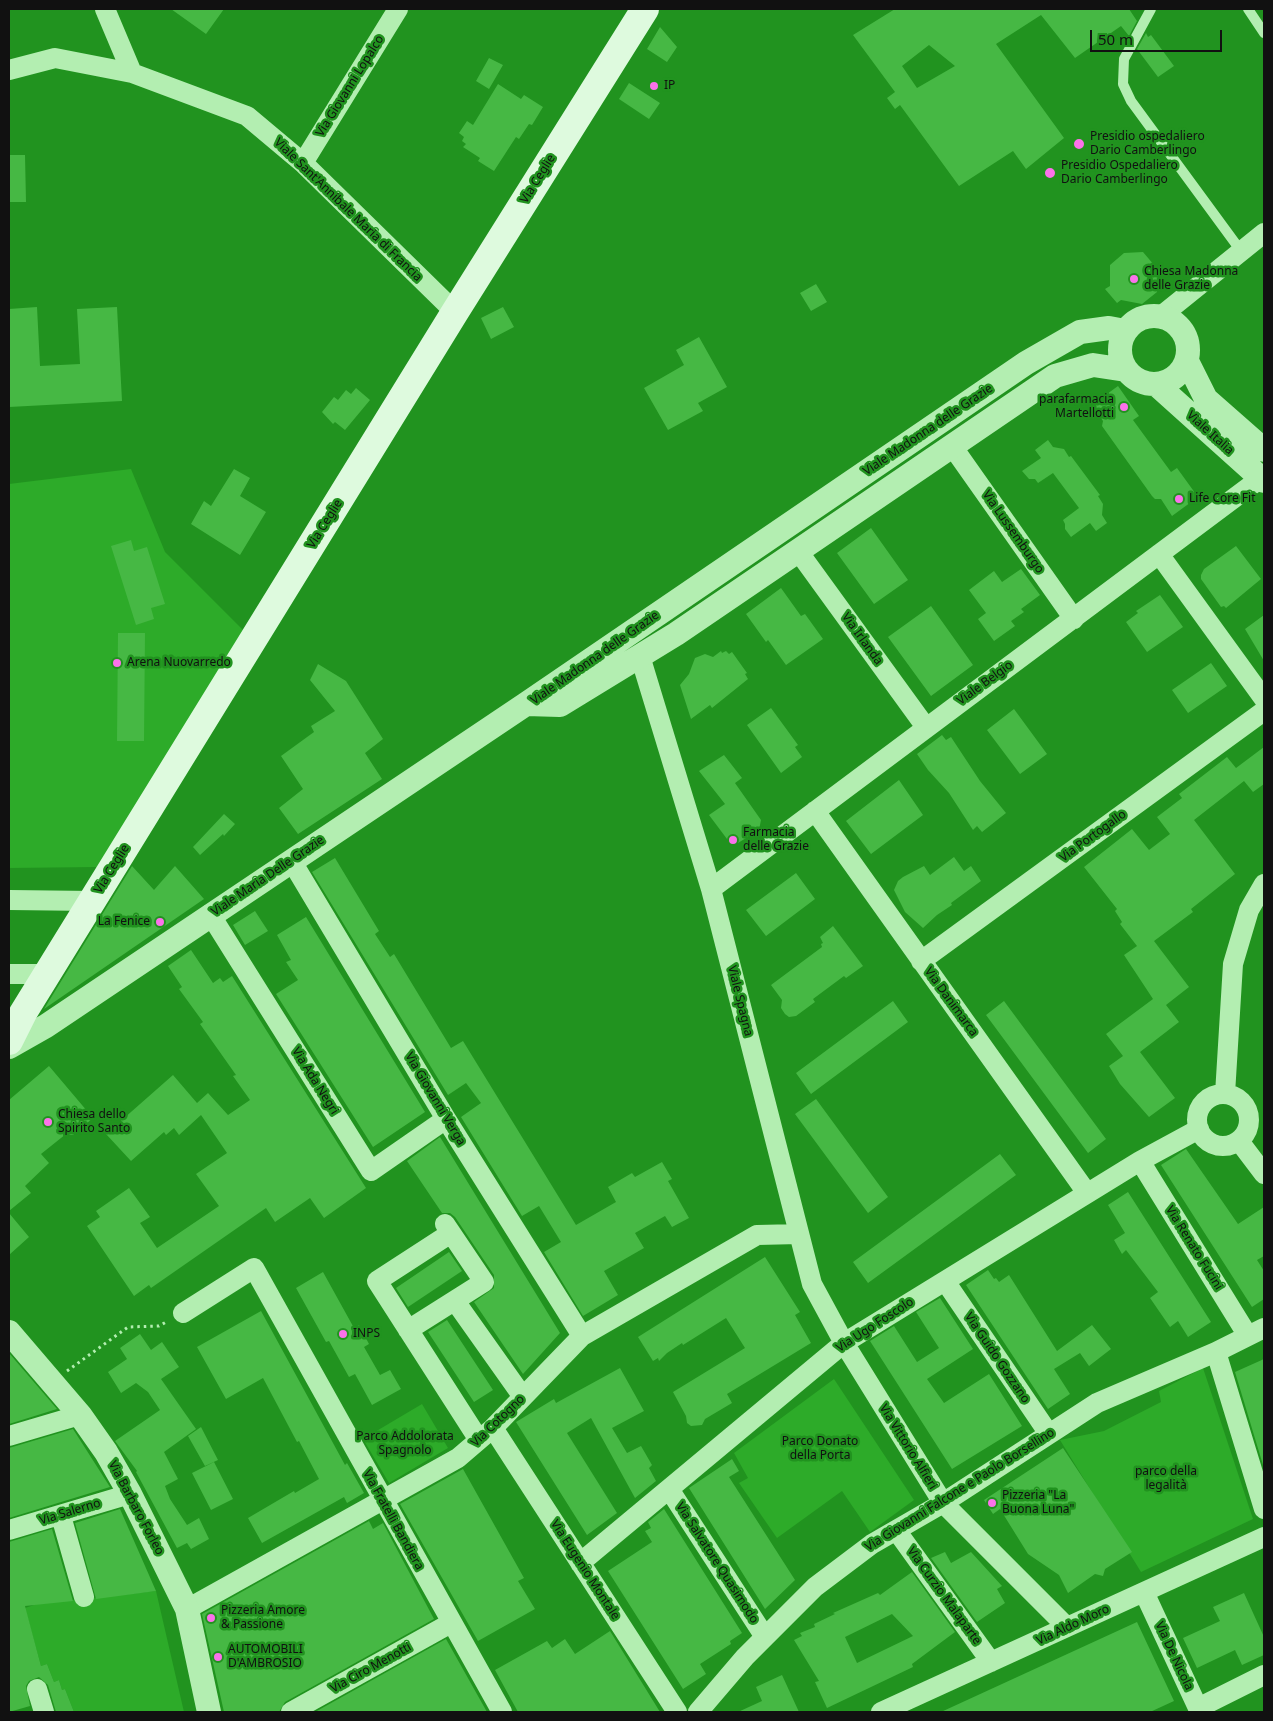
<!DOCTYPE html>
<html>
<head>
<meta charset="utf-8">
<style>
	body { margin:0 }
	#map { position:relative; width:1273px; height:1721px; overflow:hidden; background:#21931f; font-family:"Noto Sans",sans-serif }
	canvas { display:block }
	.frame { position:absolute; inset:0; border:10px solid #111; pointer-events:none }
	.scale { position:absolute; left:1090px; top:30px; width:132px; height:22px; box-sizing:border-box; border:2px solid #111; border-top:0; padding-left:6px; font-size:15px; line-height:18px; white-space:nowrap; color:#111; -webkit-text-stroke:4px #21931f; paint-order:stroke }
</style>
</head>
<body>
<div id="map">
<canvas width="1273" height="1721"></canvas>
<div class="frame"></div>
<div class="scale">50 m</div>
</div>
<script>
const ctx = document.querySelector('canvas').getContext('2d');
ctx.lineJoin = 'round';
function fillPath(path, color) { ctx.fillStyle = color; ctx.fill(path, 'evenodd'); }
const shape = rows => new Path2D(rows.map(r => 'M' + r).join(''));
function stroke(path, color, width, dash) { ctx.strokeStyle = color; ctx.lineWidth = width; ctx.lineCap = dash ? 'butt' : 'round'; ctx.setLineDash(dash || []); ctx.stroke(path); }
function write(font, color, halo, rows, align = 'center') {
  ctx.font = font + ' "Noto Sans",sans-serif'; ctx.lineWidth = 5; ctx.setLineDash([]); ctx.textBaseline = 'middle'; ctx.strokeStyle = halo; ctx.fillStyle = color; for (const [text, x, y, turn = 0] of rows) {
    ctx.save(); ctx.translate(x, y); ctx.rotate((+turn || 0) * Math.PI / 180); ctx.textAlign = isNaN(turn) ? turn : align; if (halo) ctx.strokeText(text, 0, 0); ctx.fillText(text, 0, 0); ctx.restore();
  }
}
const green = shape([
	[131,469,165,552,245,632,97,867,9,868,9,484],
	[1203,1368,1253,1519,1141,1572,1060,1440,1104,1431,1161,1402,1159,1391],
	[834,1379,914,1500,870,1532,842,1491,777,1538,739,1483,748,1478,734,1453],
	[422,1404,448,1448,389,1483,363,1439],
	[156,1591,184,1712,74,1712,65,1689,62,1690,59,1680,54,1682,47,1664,41,1666,25,1608,37,1604]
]);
const building = shape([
	[171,9,224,9,206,34],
	[895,9,1129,9,1137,21,1129,36,1121,26,1075,58,1041,15,996,44,1064,138,1026,169,1013,151,959,186,900,105,895,109,887,98,895,92,853,35],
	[929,45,955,66,917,88,902,66],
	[660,27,677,47,667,62,647,49],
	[1146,33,1148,37,1151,35,1174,66,1158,77,1137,49],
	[489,58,503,65,489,89,476,81],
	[629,83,660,103,649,119,619,99],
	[498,84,521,99,524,95,543,107,532,125,529,124,519,139,516,137,494,171,478,161,480,158,463,147,466,144,462,141,464,137,459,133,467,121,473,125],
	[9,155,25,155,26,202,9,202],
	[1143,252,1160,272,1157,292,1142,304,1121,300,1117,303,1105,289,1110,286,1110,265,1124,253],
	[816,284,827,302,811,311,800,293],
	[37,307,40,366,80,364,77,309,117,307,122,401,9,407,9,309],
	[503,307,514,327,491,339,481,318],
	[699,337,727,387,698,403,703,411,668,430,644,388,684,365,676,350],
	[1118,386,1139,416,1133,420,1171,472,1177,468,1198,497,1172,516,1161,499,1155,499,1152,496,1102,426,1103,421,1092,405],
	[356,388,370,400,345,430,335,422,333,424,322,412,334,397,338,400,346,390,351,394],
	[1048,440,1053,447,1064,449,1069,457,1071,456,1100,495,1098,496,1103,504,1102,515,1107,523,1096,531,1090,523,1071,537,1065,529,1065,524,1063,520,1079,508,1053,473,1038,483,1035,479,1029,479,1022,471,1041,458,1035,450],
	[234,469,250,478,240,496,266,512,240,555,191,524,204,501,211,506],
	[871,528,908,580,874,604,837,553],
	[131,540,134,551,147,547,165,604,151,608,154,619,136,625,111,546],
	[1236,546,1261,579,1226,608,1224,606,1221,607,1201,579,1201,575,1204,569],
	[1021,569,1040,595,1021,609,1024,612,1011,621,1015,626,994,641,978,619,986,613,969,590,994,571,1002,582],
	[781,588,801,616,805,614,823,639,786,665,768,640,766,642,746,614],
	[1160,595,1183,627,1147,652,1126,622,1138,613,1136,611],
	[931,606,973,665,931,696,888,637],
	[1264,615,1264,661,1245,629],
	[118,633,145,633,144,741,117,741],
	[721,651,722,653,726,651,729,654,732,652,747,673,745,674,748,679,712,708,710,705,691,719,680,685,689,674,695,658,705,654,713,657],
	[1211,663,1227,686,1188,713,1172,690],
	[318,664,346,681,383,739,365,753,382,779,298,834,279,808,303,789,281,756,314,732,311,726,335,711,310,680],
	[771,708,798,745,795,747,802,757,781,773,747,725],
	[1014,709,1047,754,1020,774,987,730],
	[942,735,946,740,951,737,980,781,1006,813,982,832,977,826,973,830,949,793,928,770,917,754],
	[1264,747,1264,784,1253,792,1244,781,1194,820,1235,874,1191,909,1193,912,1154,941,1189,987,1166,1005,1179,1022,1140,1052,1175,1098,1149,1117,1120,1084,1109,1066,1123,1056,1106,1034,1153,999,1124,955,1137,946,1120,924,1122,922,1115,911,1117,909,1084,867,1132,829,1149,850,1170,834,1157,817,1182,798,1179,794,1227,757,1236,768],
	[724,755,742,778,735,783,761,820,759,830,738,843,730,843,709,815,725,804,699,771],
	[899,780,923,815,871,854,846,821],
	[224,814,235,824,224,836,223,834,200,855,193,847],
	[954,857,964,871,971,866,981,881,951,903,952,905,937,915,923,928,905,912,894,890,898,881,903,877,924,866,930,875],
	[335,858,379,931,375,934,390,957,394,954,451,1048,463,1041,576,1225,616,1202,608,1187,632,1173,635,1177,662,1162,672,1179,668,1181,689,1218,672,1227,665,1216,635,1233,644,1248,604,1271,618,1295,583,1316,544,1252,561,1242,539,1206,522,1216,461,1117,481,1103,466,1083,448,1095,312,872],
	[132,866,154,890,175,866,204,899,44,1009],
	[796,873,815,899,766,936,746,910],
	[255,911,268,931,245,945,233,925],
	[306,917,425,1112,373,1147,276,994,298,980,286,962,291,960,277,935],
	[833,926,863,966,846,978,844,976,813,999,815,1002,796,1016,789,1017,785,1014,781,1008,782,1000,771,985,822,947,821,944,823,943,820,937],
	[191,950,213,983,220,978,223,982,232,976,366,1188,324,1218,310,1198,275,1222,266,1208,151,1288,149,1285,134,1296,87,1226,100,1217,96,1211,129,1188,150,1217,140,1223,157,1248,219,1206,196,1174,227,1153,201,1115,179,1135,174,1128,166,1135,164,1132,131,1161,106,1134,173,1075,197,1103,208,1093,228,1115,250,1100,233,1076,236,1075,200,1024,203,1022,179,989,182,987,168,966],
	[893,1001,908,1022,811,1094,796,1073],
	[1004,1001,1106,1139,1088,1153,986,1015],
	[49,1066,93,1118,73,1135,66,1134,41,1154,49,1163,25,1186,31,1193,9,1211,9,1100],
	[816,1099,888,1197,868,1213,795,1114],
	[440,1137,560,1333,523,1374,474,1302,494,1288,494,1275,455,1217,450,1213,442,1213,407,1161],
	[1186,1149,1238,1224,1264,1207,1264,1256,1257,1260,1264,1271,1264,1299,1252,1307,1161,1165],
	[1000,1154,1016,1175,868,1283,853,1262],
	[1128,1192,1211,1322,1188,1337,1178,1321,1170,1327,1150,1298,1158,1292,1126,1250,1122,1254,1114,1240,1125,1233,1108,1205],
	[9,1213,29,1237,9,1255],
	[449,1252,462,1271,408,1307,396,1288],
	[765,1257,800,1312,795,1315,811,1343,727,1394,732,1403,705,1419,702,1425,691,1426,687,1423,686,1416,673,1392,745,1348,726,1318,683,1345,682,1343,667,1353,659,1361,658,1358,653,1361,638,1337],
	[988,1270,994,1279,996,1278,999,1282,1009,1275,1057,1351,1092,1325,1111,1349,1089,1366,1080,1353,1054,1369,1070,1394,1048,1409,966,1285],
	[323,1272,354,1328,359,1325,369,1344,364,1347,380,1375,390,1370,401,1389,372,1405,355,1374,349,1377,329,1341,326,1342,296,1288],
	[940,1298,973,1349,927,1379,944,1403,989,1374,1022,1426,952,1469,870,1341,894,1326,917,1362,939,1348,916,1312],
	[261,1311,345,1465,347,1463,364,1493,347,1503,344,1497,262,1543,248,1518,294,1491,295,1493,319,1479,299,1441,297,1442,263,1378,226,1399,197,1347],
	[447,1320,493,1390,474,1402,428,1332],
	[140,1334,151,1350,162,1342,179,1367,161,1379,196,1429,164,1452,178,1479,165,1486,170,1499,187,1525,199,1518,209,1539,191,1549,187,1543,177,1548,136,1472,137,1471,115,1441,160,1410,148,1392,136,1383,121,1393,108,1372,127,1359,120,1348],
	[9,1353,57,1409,9,1424],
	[1264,1359,1264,1464,1263,1465,1235,1372],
	[620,1368,644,1411,612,1428,627,1453,641,1446,652,1465,649,1468,656,1481,635,1498,591,1418,567,1433,617,1513,587,1535,516,1422,554,1399,556,1403],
	[201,1427,218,1460,205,1466,188,1436],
	[73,1429,110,1487,9,1518,9,1448],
	[1063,1448,1132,1552,1105,1569,1103,1576,1095,1574,1068,1593,1059,1575,1028,1554,1000,1509,993,1514,984,1500],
	[732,1459,739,1471,729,1477,795,1580,765,1609,689,1488],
	[214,1462,233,1499,211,1510,192,1473],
	[463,1469,524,1578,518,1581,535,1609,478,1641,400,1504],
	[120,1509,156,1591,96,1599,75,1523],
	[664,1509,742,1633,730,1641,731,1644,700,1664,706,1674,683,1689,608,1571,652,1542,645,1531,651,1528,648,1522],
	[369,1521,373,1529,383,1523,434,1619,285,1702,279,1712,224,1712,202,1614],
	[52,1529,73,1601,25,1606,41,1666,47,1664,54,1682,59,1680,62,1690,65,1689,74,1712,56,1712,48,1685,39,1677,29,1681,26,1686,30,1706,9,1712,9,1542],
	[945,1552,951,1563,971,1552,1002,1586,997,1589,1005,1603,977,1622,931,1558],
	[912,1572,955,1632,912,1664,913,1667,827,1708,815,1682,819,1681,794,1640,802,1636,800,1633,815,1627,814,1624,835,1614,833,1613,878,1593,880,1595],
	[892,1614,913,1636,857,1663,845,1637],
	[1244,1593,1264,1637,1264,1655,1242,1665,1235,1650,1197,1668,1183,1638,1220,1621,1213,1607],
	[1137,1622,1174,1701,1150,1712,941,1712],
	[610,1631,660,1712,518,1712,495,1670,547,1641,552,1648,565,1639,575,1654],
	[446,1639,487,1712,315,1712],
	[782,1675,799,1712,738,1712,762,1701,756,1687]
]);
const path = shape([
	[67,1371,128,1327,159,1326,168,1321]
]);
const service = shape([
	[1151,9,1124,59,1123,84,1131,101,1241,251],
	[1248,9,1264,33]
]);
const minor = shape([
	[105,9,132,73],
	[9,70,55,58,132,73,247,116,303,163,455,312],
	[303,163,398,9],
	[1161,316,1264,233],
	[952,446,1074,619],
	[798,551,925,726],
	[1159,554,1264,699],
	[640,656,711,889,812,1284,844,1343,943,1503,1067,1627],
	[815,811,1087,1193],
	[291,860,446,1119,582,1336],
	[711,889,1261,478],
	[9,900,93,901],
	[210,914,371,1171,446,1119],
	[921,961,1264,711],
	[9,974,48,974],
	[1225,1094,1233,964,1249,910,1264,884],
	'1197 1120a26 26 0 1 1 52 0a26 26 0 1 1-52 0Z',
	[1239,1141,1264,1174],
	[1140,1161,1248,1336],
	[451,1233,377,1281,479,1440],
	[945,1281,1049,1434],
	[455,1301,523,1397],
	[183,1313,254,1268,502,1712],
	[408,1330,484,1282,445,1224],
	[1216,1352,1264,1509],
	[493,1428,677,1712],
	[9,1436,80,1415],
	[669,1489,765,1637],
	[61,1516,84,1597],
	[9,1530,130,1494],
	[896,1530,991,1662],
	[580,1563,844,1343,1140,1161,1199,1129],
	[1144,1592,1198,1708,1264,1675],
	[187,1609,458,1458,493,1428,582,1336,757,1235,799,1234],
	[37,1689,44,1712],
	[291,1712,451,1623],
	[698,1712,745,1657,815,1587,872,1544,943,1503,1097,1403,1216,1352,1264,1328],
	[881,1712,1264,1537]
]);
const tertiary = shape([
	'1120 350a34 34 0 1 1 68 0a34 34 0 1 1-68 0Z',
	[1187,361,1206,399,1264,450],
	[1156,384,1264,481],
	[526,704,560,705,676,634,1055,376,1093,365,1126,370],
	[9,1047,46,1026,526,704,1026,363,1080,332,1109,328,1125,331],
	[9,1332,80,1415,106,1452,130,1494,187,1609,209,1712]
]);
const secondary = shape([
	[9,1041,23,1013,455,312,645,9]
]);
const markers = [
	[654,86,5,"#fb72ea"],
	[1079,144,6,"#fb72ea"],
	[1050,173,6,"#fb72ea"],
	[1134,279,5,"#fb72ea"],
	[1124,407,5,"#fb72ea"],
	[1179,499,5,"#fb72ea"],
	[117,663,5,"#fb72ea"],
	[733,840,5,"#fb72ea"],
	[160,922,5,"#fb72ea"],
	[48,1122,5,"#fb72ea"],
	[343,1334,5,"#fb72ea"],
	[992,1503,5,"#fb72ea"],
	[211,1618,5,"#fb72ea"],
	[218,1657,5,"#fb72ea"]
];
const streetNames = [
	["Via Giovanni Lopalco",350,86,-58],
	["Via Ceglie",538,179,-58],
	["Viale Sant'Annibale Maria di Francia",348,210,44],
	["Viale Madonna delle Grazie",928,430,-34],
	["Viale Italia",1210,433,42],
	["Via Ceglie",325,524,-58],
	["Via Lussemburgo",1013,532,55],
	["Via Irlanda",862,639,54],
	["Viale Madonna delle Grazie",595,658,-35],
	["Viale Belgio",985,683,-36],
	["Via Portogallo",1093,836,-36],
	["Via Ceglie",112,869,-58],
	["Viale Maria Delle Grazie",268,876,-34],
	["Viale Spagna",740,1001,76],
	["Via Danimarca",951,1002,54],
	["Via Ada Negri",315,1081,58],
	["Via Giovanni Verga",435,1099,59],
	["Via Renato Fucini",1194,1248,58],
	["Via Ugo Foscolo",875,1325,-33],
	["Via Guido Gozzano",997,1358,56],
	["Via Cotogno",498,1421,-44],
	["Via Vittorio Alfieri",908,1447,58],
	["Via Giovanni Falcone e Paolo Borsellino",960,1490,-32],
	["Via Barbaro Forleo",136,1508,62],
	["Via Salerno",70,1512,-17],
	["Via Fratelli Bandiera",393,1520,61],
	["Via Salvatore Quasimodo",717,1563,57],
	["Via Eugenio Montale",585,1570,57],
	["Via Curzio Malaparte",944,1596,54],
	["Via Aldo Moro",1073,1625,-25],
	["Via De Nicola",1174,1656,65],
	["Via Ciro Menotti",371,1668,-29]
];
const poiNames = [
	["IP",664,86],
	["Presidio ospedaliero",1090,137],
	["Dario Camberlingo",1090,151],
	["Presidio Ospedaliero",1061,166],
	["Dario Camberlingo",1061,180],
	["Chiesa Madonna",1144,272],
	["delle Grazie",1144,286],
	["parafarmacia",1114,400,"right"],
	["Martellotti",1114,414,"right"],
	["Life Core Fit",1189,499],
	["Arena Nuovarredo",127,663],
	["Farmacia",743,833],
	["delle Grazie",743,847],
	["La Fenice",150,922,"right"],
	["Chiesa dello",58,1115],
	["Spirito Santo",58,1129],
	["INPS",353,1334],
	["Pizzeria \"La",1002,1496],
	["Buona Luna\"",1002,1510],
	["Pizzeria Amore",221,1611],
	["& Passione",221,1625],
	["AUTOMOBILI",228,1650],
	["D'AMBROSIO",228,1664]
];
const parkNames = [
	["Parco Addolorata",405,1437],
	["Spagnolo",405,1451],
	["Parco Donato",820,1442],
	["della Porta",820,1456],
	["parco della",1166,1472],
	["legalità",1166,1486]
];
fillPath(green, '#2dab29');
fillPath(building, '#46b844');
stroke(path, '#b3eeb1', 3, [2.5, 4]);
stroke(service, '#b3eeb1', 10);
stroke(minor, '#b3eeb1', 20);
stroke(tertiary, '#b3eeb1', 24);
stroke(secondary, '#defade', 28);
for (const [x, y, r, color] of markers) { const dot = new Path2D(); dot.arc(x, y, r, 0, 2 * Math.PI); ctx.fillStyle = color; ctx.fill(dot); stroke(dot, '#21931f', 2); }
write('12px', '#111', '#21931f', streetNames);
write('12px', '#111', '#21931f', poiNames, 'left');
write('12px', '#111', '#21931f', parkNames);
</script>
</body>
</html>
